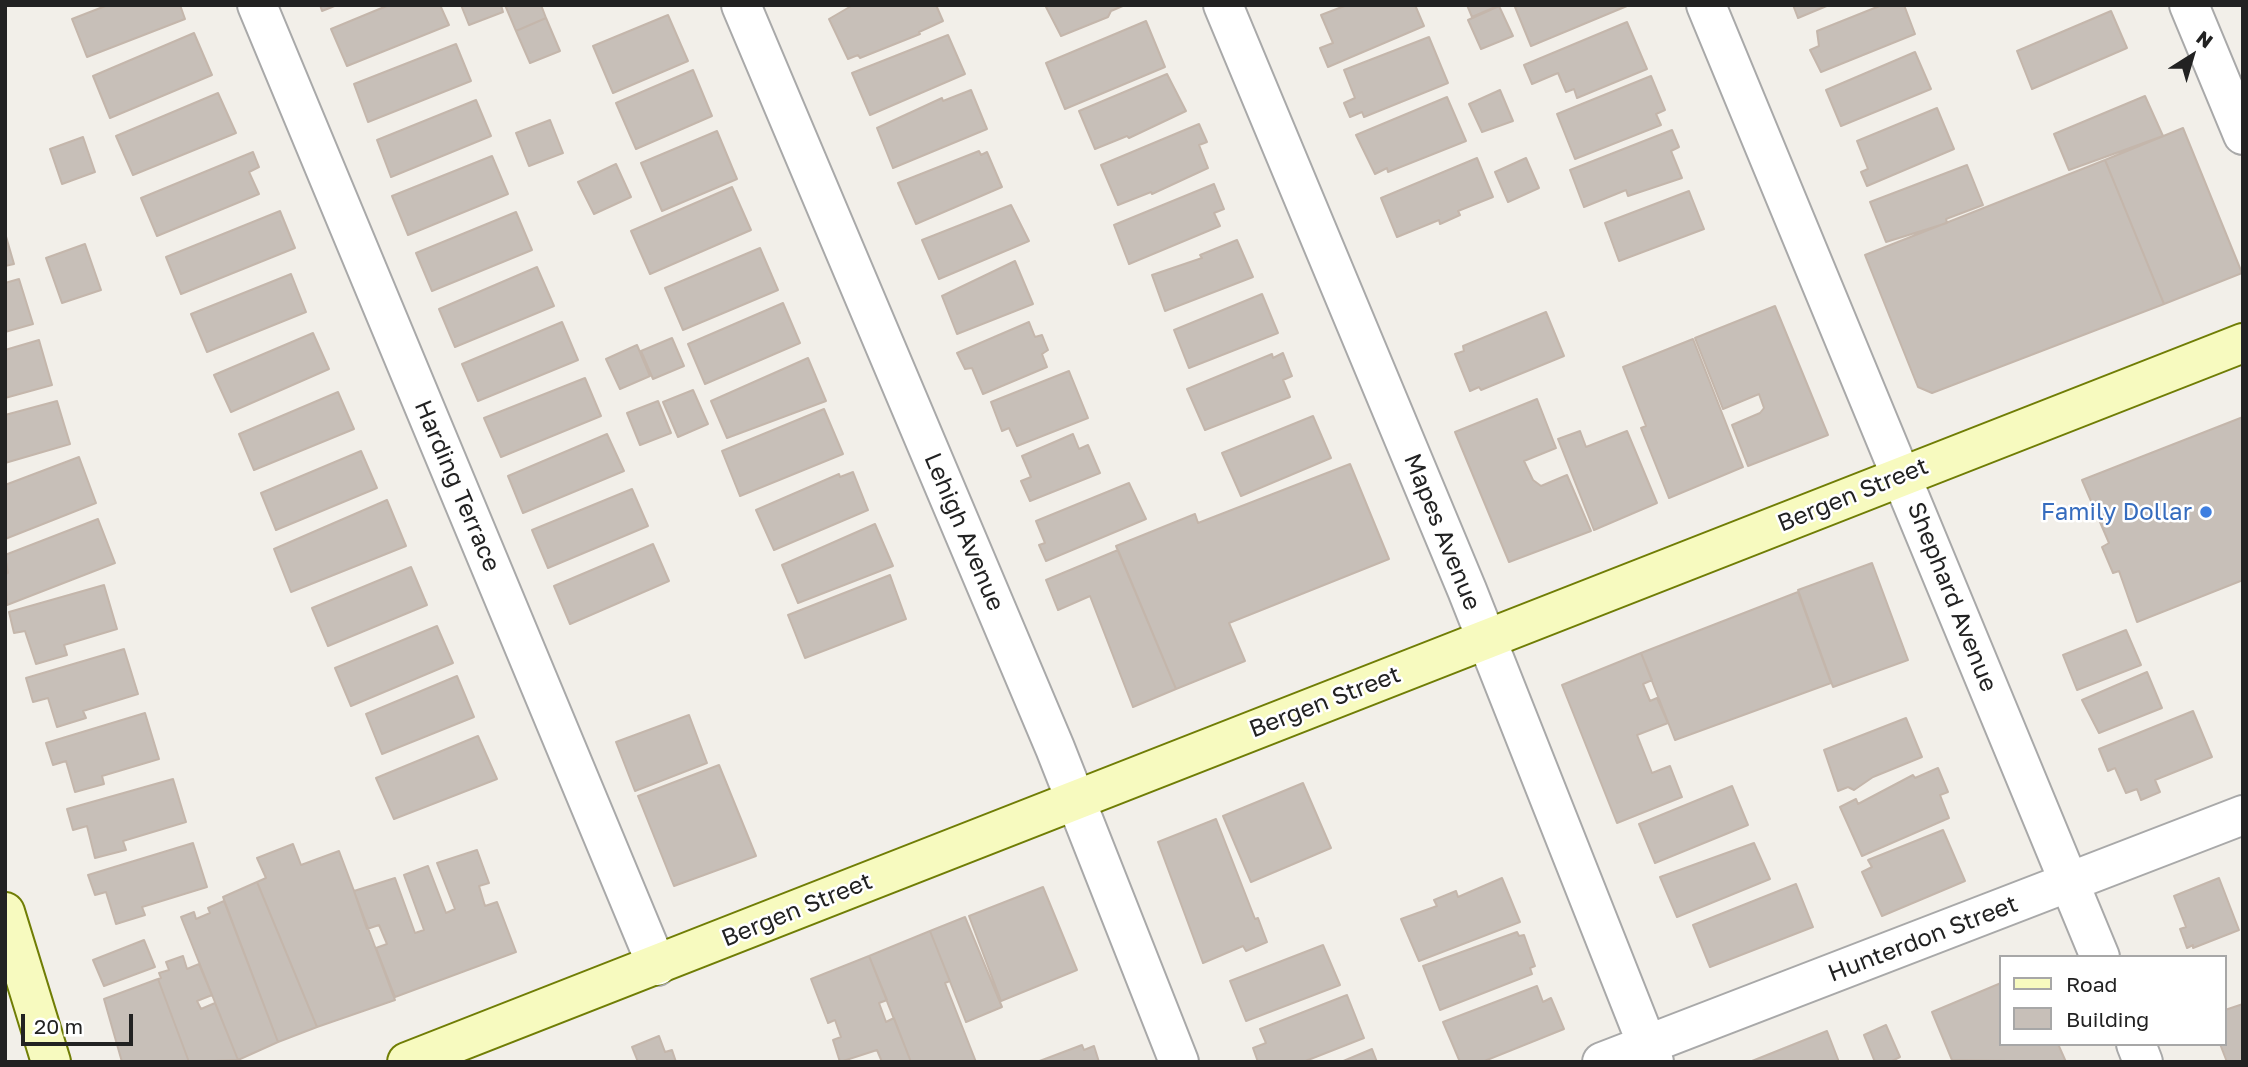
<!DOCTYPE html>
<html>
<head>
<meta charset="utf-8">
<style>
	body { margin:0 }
	#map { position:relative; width:2248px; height:1067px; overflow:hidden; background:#f2efe9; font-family:"Golos Text",sans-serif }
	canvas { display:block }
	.frame { position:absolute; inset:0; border:7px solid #222; pointer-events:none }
	.legend { position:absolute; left:1999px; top:955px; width:228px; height:91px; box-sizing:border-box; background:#fff; border:2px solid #a7a7a7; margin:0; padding:9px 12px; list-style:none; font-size:21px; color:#222 }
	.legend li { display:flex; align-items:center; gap:14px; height:35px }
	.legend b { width:35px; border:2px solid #a7a7a7 }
	.north { position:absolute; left:2157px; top:21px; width:70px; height:70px; -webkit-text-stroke:5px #fff; paint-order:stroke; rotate:37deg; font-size:19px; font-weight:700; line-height:28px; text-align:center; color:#222 }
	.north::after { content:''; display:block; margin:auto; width:24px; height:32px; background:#222; clip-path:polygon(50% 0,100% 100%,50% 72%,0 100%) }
	.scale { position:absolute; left:21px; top:1014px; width:112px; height:32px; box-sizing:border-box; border:4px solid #222; border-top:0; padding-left:9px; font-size:21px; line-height:24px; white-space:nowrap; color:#222; -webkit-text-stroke:5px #fff; paint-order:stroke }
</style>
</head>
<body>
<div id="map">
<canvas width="2248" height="1067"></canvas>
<div class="frame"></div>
<ul class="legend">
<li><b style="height:9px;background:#f7fabf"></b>Road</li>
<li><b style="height:19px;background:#c7bfb8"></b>Building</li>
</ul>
<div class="north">N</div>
<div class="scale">20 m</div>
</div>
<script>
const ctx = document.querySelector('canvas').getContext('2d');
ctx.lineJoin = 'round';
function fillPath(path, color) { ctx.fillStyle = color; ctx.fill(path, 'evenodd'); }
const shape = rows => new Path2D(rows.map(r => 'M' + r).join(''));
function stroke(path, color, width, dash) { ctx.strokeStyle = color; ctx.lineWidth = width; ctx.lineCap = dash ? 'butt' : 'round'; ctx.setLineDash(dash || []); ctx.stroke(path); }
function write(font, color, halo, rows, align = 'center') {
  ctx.font = font + ' "Golos Text",sans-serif'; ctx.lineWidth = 5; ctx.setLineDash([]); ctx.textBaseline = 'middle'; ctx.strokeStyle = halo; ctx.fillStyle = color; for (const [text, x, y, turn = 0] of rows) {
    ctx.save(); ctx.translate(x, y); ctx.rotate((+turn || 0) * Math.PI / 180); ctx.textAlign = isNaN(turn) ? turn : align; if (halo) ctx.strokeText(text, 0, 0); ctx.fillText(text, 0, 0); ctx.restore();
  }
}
const building = shape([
	[108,5,180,5,185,19,87,57,72,19,108,5],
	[320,5,337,5,322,11,320,5],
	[389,5,440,5,449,25,347,66,331,29,389,5],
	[461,5,501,5,503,12,469,25,461,5],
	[505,5,541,5,546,18,516,31,505,5],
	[853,5,936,5,943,21,919,32,920,34,860,58,858,55,848,59,829,19,853,5],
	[1045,5,1125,5,1111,11,1108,17,1061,36,1045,5],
	[1347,5,1415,5,1424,26,1328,67,1320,48,1333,43,1321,15,1347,5],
	[1467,5,1500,5,1472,17,1467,5],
	[1519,5,1626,5,1627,6,1531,46,1515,7,1519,5],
	[1793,5,1829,5,1798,18,1793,5],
	[1882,5,1904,5,1915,34,1821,72,1810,50,1819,46,1817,31,1882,5],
	[1499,6,1513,36,1481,49,1468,20,1499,6],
	[2111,11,2127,48,2032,89,2017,51,2111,11],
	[668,15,688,61,613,93,593,46,668,15],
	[546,18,560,51,530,63,516,31,546,18],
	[1146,21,1165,67,1065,109,1046,63,1146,21],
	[1627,22,1647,69,1577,98,1574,89,1566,92,1558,73,1532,84,1524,65,1627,22],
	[194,33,212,75,110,118,93,76,194,33],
	[948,35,965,74,870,115,852,73,948,35],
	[1429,37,1448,83,1364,117,1362,112,1350,117,1344,103,1355,98,1344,70,1429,37],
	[456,44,471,81,368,122,354,84,456,44],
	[1915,52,1931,89,1841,126,1826,90,1915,52],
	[693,70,712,116,636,149,616,103,693,70],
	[1167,74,1186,111,1129,138,1127,136,1095,149,1079,111,1167,74],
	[1651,76,1665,110,1656,114,1661,125,1575,159,1557,114,1651,76],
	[971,90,987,129,893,168,877,128,942,98,943,101,971,90],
	[1500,90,1513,121,1482,132,1469,104,1500,90],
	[218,93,236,133,133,175,116,136,218,93],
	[2145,96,2163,136,2069,170,2054,134,2145,96],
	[1447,97,1466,141,1388,172,1387,168,1375,174,1356,135,1447,97],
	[476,100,491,136,391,177,377,140,476,100],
	[1937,108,1954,149,1867,186,1861,172,1868,169,1857,141,1937,108],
	[550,120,563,153,529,166,516,133,550,120],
	[1199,124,1207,142,1199,145,1208,168,1152,194,1151,192,1118,205,1101,165,1199,124],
	[2183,128,2242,273,2164,304,2105,160,2183,128],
	[1672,130,1679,147,1671,151,1682,178,1628,196,1626,190,1584,207,1570,170,1672,130],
	[717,131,737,179,662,211,641,163,717,131],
	[83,137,95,172,62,184,50,149,83,137],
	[979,151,981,155,987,152,1002,187,916,224,898,183,979,151],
	[253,152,259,167,249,172,259,194,157,236,141,198,253,152],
	[492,156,508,194,408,235,392,196,492,156],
	[1477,158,1493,197,1458,211,1460,215,1440,224,1439,220,1397,237,1381,198,1477,158],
	[1526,158,1539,188,1508,202,1495,172,1526,158],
	[2105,160,2164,304,1932,393,1918,387,1865,255,2105,160],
	[616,164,631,197,594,214,578,182,616,164],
	[1967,165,1983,205,1946,219,1947,223,1886,242,1870,202,1967,165],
	[1214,184,1224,209,1214,213,1220,226,1129,264,1114,225,1214,184],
	[732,187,751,230,650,274,631,231,732,187],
	[1689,191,1704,229,1619,261,1605,223,1689,191],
	[1011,205,1029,241,939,279,922,240,1011,205],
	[280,211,295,248,181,294,166,257,280,211],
	[516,212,532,250,432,291,416,253,516,212],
	[5,233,14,264,5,266,5,233],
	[1237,240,1253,277,1165,311,1152,275,1202,258,1200,255,1237,240],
	[85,244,101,290,62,303,46,258,85,244],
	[760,248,778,290,683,330,665,288,760,248],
	[1015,261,1033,304,957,334,942,296,1015,261],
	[537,267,554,306,455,347,439,309,537,267],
	[291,274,306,312,207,352,191,314,291,274],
	[19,279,33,324,5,332,5,283,19,279],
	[1262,294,1278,333,1189,368,1174,330,1262,294],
	[783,303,800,343,705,384,688,344,783,303],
	[1775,306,1828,435,1748,466,1732,425,1760,413,1764,408,1759,394,1723,409,1695,338,1775,306],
	[1546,312,1564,356,1481,390,1479,387,1470,391,1455,354,1464,351,1463,346,1546,312],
	[562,322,578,360,478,401,462,364,562,322],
	[1029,322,1035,337,1042,335,1048,350,1042,354,1047,367,983,394,972,368,965,369,957,353,1029,322],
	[313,333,329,369,231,412,214,375,313,333],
	[672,338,684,366,653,379,641,351,672,338],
	[1693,339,1743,467,1669,498,1641,428,1646,426,1623,367,1693,339],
	[39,340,52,385,5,398,5,350,39,340],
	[637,345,650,376,620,389,606,359,637,345],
	[1283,353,1292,376,1283,380,1290,397,1205,430,1187,389,1272,354,1273,358,1283,353],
	[808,358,826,401,727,438,711,401,808,358],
	[1069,371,1088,418,1017,446,1009,428,1002,431,991,402,1069,371],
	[585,378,601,416,501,457,484,418,585,378],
	[693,390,708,424,678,437,663,402,693,390],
	[338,392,354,429,254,470,239,434,338,392],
	[1537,399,1556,448,1524,461,1533,480,1541,486,1567,475,1591,531,1509,562,1455,432,1537,399],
	[57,401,70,444,5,463,5,415,57,401],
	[658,401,671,433,640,445,627,413,658,401],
	[824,409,843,454,740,496,722,451,824,409],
	[1313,416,1331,458,1241,496,1222,453,1313,416],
	[2243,417,2243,580,2137,622,2119,571,2113,573,2102,547,2109,543,2082,480,2243,417],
	[1580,431,1586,447,1627,431,1657,503,1594,530,1558,439,1580,431],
	[607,434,624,471,523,513,508,476,607,434],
	[1073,434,1079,449,1088,445,1100,473,1030,501,1021,481,1031,477,1022,456,1073,434],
	[361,451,377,488,276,530,261,493,361,451],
	[79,457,96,503,5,539,5,485,79,457],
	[1350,464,1389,559,1229,623,1245,661,1176,689,1116,546,1195,514,1198,523,1350,464],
	[853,472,868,510,774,550,756,510,839,474,840,477,853,472],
	[1129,483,1146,519,1046,561,1039,545,1045,543,1036,521,1129,483],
	[632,489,648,526,548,568,532,530,632,489],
	[387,500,406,546,291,592,274,549,387,500],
	[98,519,115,563,7,605,5,574,8,573,5,555,98,519],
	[875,524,893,566,798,603,782,565,875,524],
	[653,544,669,581,570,624,554,586,653,544],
	[1118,550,1176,689,1133,707,1090,596,1058,610,1046,580,1118,550],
	[1872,563,1908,660,1833,687,1798,590,1872,563],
	[411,567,427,605,328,646,312,608,411,567],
	[890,575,906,619,805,658,788,615,890,575],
	[104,585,117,629,64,645,67,655,36,664,25,631,14,633,9,612,104,585],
	[1798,592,1831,683,1675,740,1641,653,1798,592],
	[437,626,453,663,351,706,335,668,437,626],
	[2126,630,2141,665,2077,690,2063,655,2126,630],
	[124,649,138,694,83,711,86,718,57,727,48,698,33,702,26,678,124,649],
	[1641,653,1652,680,1643,684,1650,701,1657,698,1668,723,1637,735,1652,773,1670,766,1682,797,1617,823,1562,685,1641,653],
	[2147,672,2162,708,2099,733,2082,700,2147,672],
	[457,676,474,717,382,754,366,714,457,676],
	[2193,711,2212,757,2155,780,2160,792,2141,800,2137,789,2126,793,2115,768,2108,771,2099,749,2193,711],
	[145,713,159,759,102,776,104,784,75,792,66,761,53,765,46,743,145,713],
	[689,715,707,763,635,791,616,742,689,715],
	[1906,718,1922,757,1873,777,1854,790,1848,787,1838,791,1824,750,1906,718],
	[478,736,497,779,394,819,376,778,478,736],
	[719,765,756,856,674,886,638,796,719,765],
	[1938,768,1948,792,1940,795,1949,818,1862,856,1840,807,1856,799,1858,804,1913,775,1915,778,1938,768],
	[173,779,186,822,123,841,126,850,95,858,87,826,73,830,67,809,173,779],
	[1303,783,1331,848,1251,882,1223,816,1303,783],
	[1732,786,1748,825,1655,863,1639,824,1732,786],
	[1216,819,1255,919,1258,918,1267,942,1246,951,1243,946,1203,963,1158,842,1216,819],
	[1943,830,1965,881,1882,916,1862,872,1872,867,1868,860,1943,830],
	[193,843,207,887,142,907,145,915,116,924,106,892,95,895,88,875,193,843],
	[1754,843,1770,879,1677,917,1660,877,1754,843],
	[293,844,301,865,339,851,395,1000,317,1027,257,882,266,878,257,858,293,844],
	[477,850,489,883,479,886,485,906,497,902,516,952,395,997,376,948,387,944,379,925,367,929,354,891,395,878,415,933,424,930,404,875,428,866,446,913,455,909,437,863,477,850],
	[1502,878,1520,922,1419,961,1401,919,1437,906,1434,900,1456,891,1458,897,1502,878],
	[2219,878,2239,930,2193,948,2193,945,2187,948,2180,929,2186,927,2174,896,2219,878],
	[257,882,317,1027,278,1042,223,897,257,882],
	[1796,884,1813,927,1710,967,1693,925,1796,884],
	[1043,887,1077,970,1001,1001,969,916,1043,887],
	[224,901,278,1042,238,1060,181,917,194,912,196,919,210,913,208,908,224,901],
	[965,917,1002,1007,966,1022,930,931,965,917],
	[930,931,950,981,945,983,976,1062,911,1062,869,956,930,931],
	[1517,932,1519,936,1524,935,1535,966,1530,968,1532,974,1440,1010,1423,966,1517,932],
	[144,940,155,967,104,986,93,960,144,940],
	[1323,945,1340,985,1246,1021,1230,981,1323,945],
	[183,956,187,969,199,964,212,995,197,1001,201,1009,215,1003,238,1060,189,1062,158,979,161,978,159,973,169,970,166,962,183,956],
	[869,956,887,1000,879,1003,886,1022,894,1018,911,1062,882,1062,877,1050,840,1062,833,1040,841,1037,835,1020,828,1023,811,979,869,956],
	[158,979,189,1062,122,1062,104,999,158,979],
	[2001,983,2001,1044,2058,1044,2066,1062,1952,1060,1932,1012,2001,983],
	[1537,986,1543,1002,1551,998,1564,1029,1482,1062,1460,1062,1443,1022,1537,986],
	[1347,995,1364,1038,1303,1062,1258,1062,1253,1048,1266,1043,1260,1029,1347,995],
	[2243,1004,2243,1062,2227,1062,2220,1044,2225,1044,2225,1010,2243,1004],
	[1886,1025,1900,1057,1890,1062,1875,1062,1864,1035,1886,1025],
	[1827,1031,1839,1062,1753,1062,1752,1061,1827,1031],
	[659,1036,665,1052,672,1050,676,1062,638,1062,632,1047,659,1036],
	[1082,1045,1084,1050,1094,1046,1099,1062,1037,1062,1082,1045],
	[1372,1049,1377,1062,1341,1062,1372,1049]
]);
const minor = shape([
	[257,5,657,966],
	[741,5,1055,748,1179,1062],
	[1223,5,1467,590,1654,1062],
	[1706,5,2100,957],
	[2189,5,2243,135],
	[2136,1044,2143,1062],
	[1602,1062,2243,815]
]);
const secondary = shape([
	[5,912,51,1062],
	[407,1062,2243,343]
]);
const markers = [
	[2206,512,7,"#3f7fe0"]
];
const streetNames = [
	["Harding Terrace",457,486,67],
	["Bergen Street",1853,495,-22],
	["Lehigh Avenue",964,532,67],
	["Mapes Avenue",1442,532,68],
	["Shephard Avenue",1952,597,68],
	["Bergen Street",1325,702,-21],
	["Bergen Street",797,910,-22],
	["Hunterdon Street",1923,939,-21]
];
const shopNames = [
	["Family Dollar",2192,512]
];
fillPath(building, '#c7bfb8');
stroke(building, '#c4b6ab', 2);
stroke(minor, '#a9a9a9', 42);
stroke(secondary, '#707d05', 42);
stroke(minor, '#fff', 38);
stroke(secondary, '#f7fabf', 38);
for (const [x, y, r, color] of markers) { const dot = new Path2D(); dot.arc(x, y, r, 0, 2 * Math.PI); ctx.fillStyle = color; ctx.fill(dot); stroke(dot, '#fff', 2.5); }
write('24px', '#222', '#fff', streetNames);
write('24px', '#366cbe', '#fff', shopNames, 'right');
</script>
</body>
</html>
